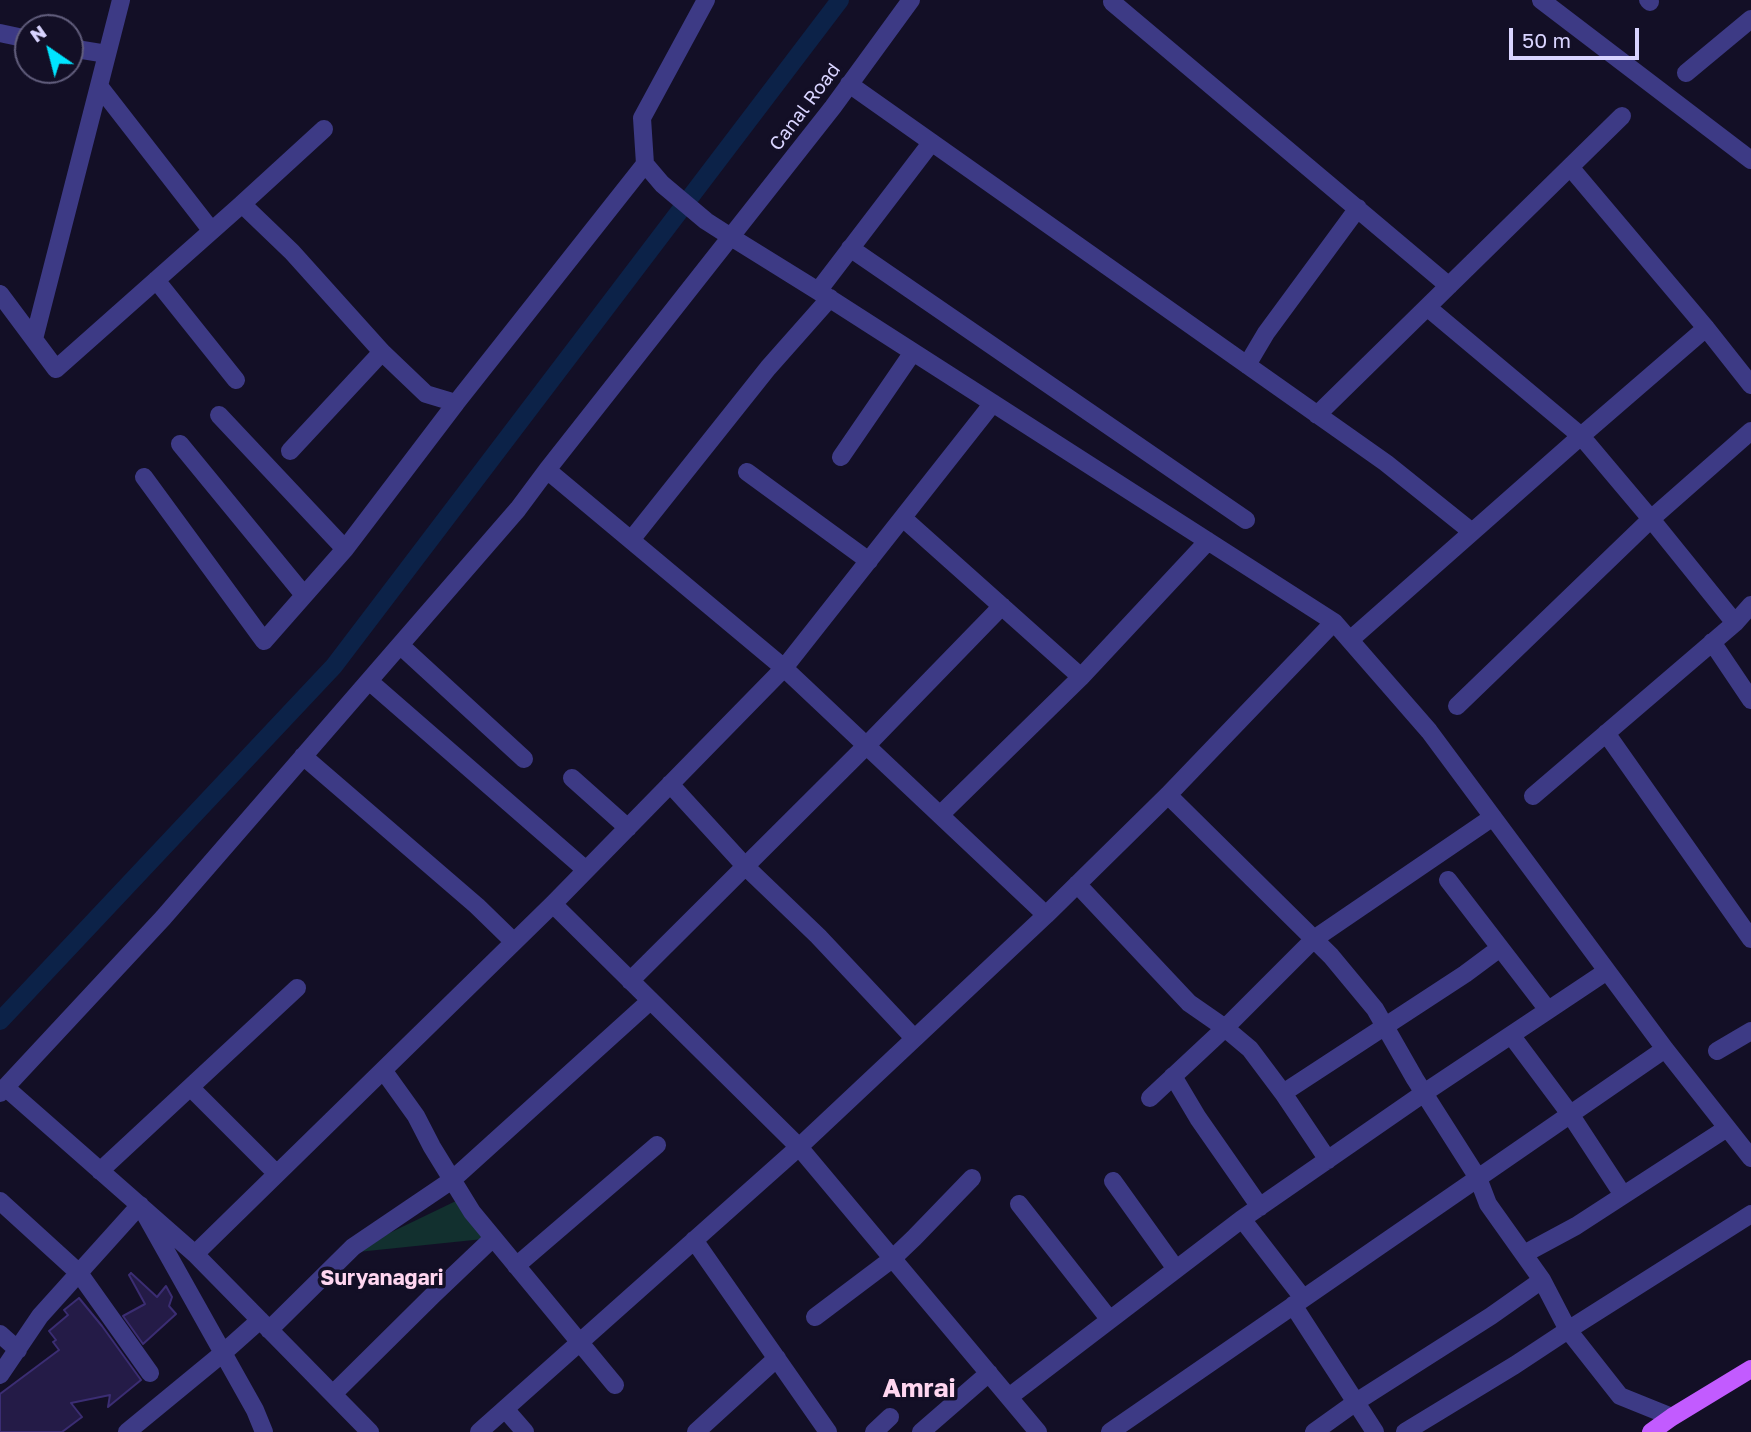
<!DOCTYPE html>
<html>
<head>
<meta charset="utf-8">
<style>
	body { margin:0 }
	#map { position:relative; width:1751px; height:1432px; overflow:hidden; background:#130f26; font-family:"Golos Text",sans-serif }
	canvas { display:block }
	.north { position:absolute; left:14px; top:14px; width:70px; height:70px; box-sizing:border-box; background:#130f26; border:2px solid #625e7d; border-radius:50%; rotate:325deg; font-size:19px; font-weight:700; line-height:28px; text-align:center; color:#d9d4ff }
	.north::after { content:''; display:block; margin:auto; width:24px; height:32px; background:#00e5ff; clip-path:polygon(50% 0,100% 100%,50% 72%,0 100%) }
	.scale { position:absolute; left:1509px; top:28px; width:130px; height:32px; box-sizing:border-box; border:4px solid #d9d4ff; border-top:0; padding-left:9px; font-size:21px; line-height:24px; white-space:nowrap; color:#d9d4ff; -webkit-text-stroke:5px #130f26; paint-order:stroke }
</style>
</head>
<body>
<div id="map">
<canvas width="1751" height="1432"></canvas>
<div class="north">N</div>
<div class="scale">50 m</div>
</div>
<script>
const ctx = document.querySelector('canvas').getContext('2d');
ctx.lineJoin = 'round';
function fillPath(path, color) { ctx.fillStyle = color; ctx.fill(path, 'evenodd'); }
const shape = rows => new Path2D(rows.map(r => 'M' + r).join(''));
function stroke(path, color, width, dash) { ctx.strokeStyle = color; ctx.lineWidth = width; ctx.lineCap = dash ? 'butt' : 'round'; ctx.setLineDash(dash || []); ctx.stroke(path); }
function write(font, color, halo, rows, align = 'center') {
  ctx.font = font + ' "Golos Text",sans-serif'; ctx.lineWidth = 7; ctx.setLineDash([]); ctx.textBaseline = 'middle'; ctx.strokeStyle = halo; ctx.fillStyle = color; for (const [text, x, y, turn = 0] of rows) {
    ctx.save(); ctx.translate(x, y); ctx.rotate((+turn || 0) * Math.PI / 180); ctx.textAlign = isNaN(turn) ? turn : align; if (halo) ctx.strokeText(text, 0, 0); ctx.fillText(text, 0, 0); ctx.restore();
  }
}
const green = shape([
	[458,1200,493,1238,348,1253]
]);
const canal = shape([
	[0,1021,334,666,840,0]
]);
const building = shape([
	[131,1273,157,1297,166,1286,172,1297,169,1306,176,1314,143,1344,123,1316,145,1304,129,1275,131,1273],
	[79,1298,102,1326,141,1380,108,1407,110,1395,71,1403,82,1417,62,1432,0,1432,0,1394,59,1350,53,1342,56,1340,49,1331,68,1315,64,1310,79,1298]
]);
const minor = shape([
	[706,0,642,118,645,164,662,184,706,221,731,237,818,291,1334,622,1429,731,1665,1049,1751,1158],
	[1114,0,1112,2,1449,286],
	[1541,0,1751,160],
	[1648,0,1650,2],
	[0,33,28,39],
	[70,48,107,54],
	[1686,73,1751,19],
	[849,84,1386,463,1472,532],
	[99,86,211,230],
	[1570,167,1706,328,1751,385],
	[242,204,324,129],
	[850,248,1246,520],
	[156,280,236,380],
	[818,291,931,143],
	[0,294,56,369,242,204,292,252,382,352,426,394,456,403,645,164],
	[1427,307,1581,436,1651,519,1735,623],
	[34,339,121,0],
	[1247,365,1266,333,1358,208],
	[219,415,345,549],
	[1317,415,1622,116],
	[180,444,304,595],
	[290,451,382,352],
	[841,457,913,352],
	[547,470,784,668,993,403],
	[747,472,869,561],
	[144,477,264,641,345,549,456,403],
	[903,518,1081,677],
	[631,540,768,368,830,298],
	[1334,622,1168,795,1331,956,1375,1009,1415,1079,1478,1178,1488,1204,1542,1280,1568,1330,1620,1396,1672,1417],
	[1350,640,1581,436,1706,328],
	[1712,642,1751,700],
	[401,646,524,759],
	[369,681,586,870],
	[1457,706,1651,519,1751,431],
	[1606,733,1751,939],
	[303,756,477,906,514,942],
	[572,778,628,828],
	[670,784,745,866,818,936,914,1038],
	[1533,796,1735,623,1751,605],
	[940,815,1081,677,1208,541],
	[1448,880,1548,1010],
	[1077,884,1189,1003,1225,1028,1250,1049,1283,1093,1328,1160],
	[553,904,799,1147,1046,915],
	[630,981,866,746,1002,606],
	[1511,1035,1570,1114,1623,1195],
	[1717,1051,1751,1031],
	[383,1070,416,1116,432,1147,472,1212,615,1385],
	[1173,1076,1198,1118,1260,1207],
	[5,1087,195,1254,370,1432],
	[191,1088,277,1174],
	[0,1093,163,918,518,509,547,470,833,107,911,0],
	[1283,1093,1465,974,1500,948],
	[1150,1098,1225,1028,1314,939,1493,817],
	[100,1171,297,988],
	[1113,1181,1176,1269],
	[0,1201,79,1273,150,1373],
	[1019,1204,1110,1320],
	[1242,1219,1303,1298],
	[694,1240,828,1432],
	[195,1254,553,904,784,668,1046,915,1168,795],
	[1524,1254,1576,1226,1727,1128],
	[516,1266,657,1145],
	[1293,1305,1375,1432],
	[815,1317,892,1259,914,1238,972,1178],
	[269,1330,353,1247,452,1180,650,1001],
	[0,1334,18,1350],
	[0,1375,40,1316,140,1205,255,1410,264,1432],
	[333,1394,433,1295,493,1238],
	[1009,1397,1242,1219,1424,1093,1607,971],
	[505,1409,525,1432],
	[127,1432,223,1353,260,1320],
	[479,1432,799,1147,1038,1432],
	[696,1432,777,1358],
	[874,1432,890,1417],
	[921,1432,989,1373],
	[1110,1432,1665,1049],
	[1314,1432,1356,1402,1491,1316,1542,1280],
	[1405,1432,1515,1365,1568,1330,1751,1214]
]);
const major = shape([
	[1651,1432,1672,1417,1751,1369]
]);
const streetNames = [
	["Canal Road",805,107,-53]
];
const neighbourhoodNames = [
	["Suryanagari",382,1278]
];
const districtNames = [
	["Amrai",919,1389]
];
fillPath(green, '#12302f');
stroke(canal, '#0c2248', 18);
fillPath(building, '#241b47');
stroke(building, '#3b2d73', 2);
stroke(minor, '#3d3a85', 18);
stroke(major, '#c25bff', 18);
write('19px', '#d9d4ff', '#130f26', streetNames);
write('bold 21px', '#ffd6f0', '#130f26', neighbourhoodNames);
write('bold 26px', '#ffd6f0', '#130f26', districtNames);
</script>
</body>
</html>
